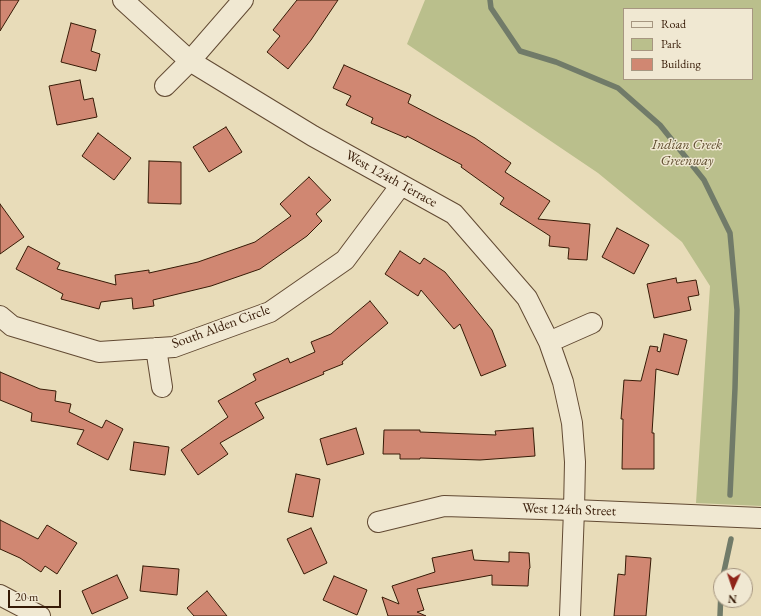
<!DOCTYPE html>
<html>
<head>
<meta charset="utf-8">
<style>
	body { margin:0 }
	#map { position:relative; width:761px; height:616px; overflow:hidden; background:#e8dcb9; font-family:"EB Garamond",serif }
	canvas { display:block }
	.legend { position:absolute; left:623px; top:8px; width:130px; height:72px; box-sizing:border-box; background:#f0e8d2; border:1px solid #a69680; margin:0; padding:5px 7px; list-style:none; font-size:12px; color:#361a06 }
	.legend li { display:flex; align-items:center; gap:8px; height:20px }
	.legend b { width:20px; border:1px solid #a69680 }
	.north { position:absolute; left:713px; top:568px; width:40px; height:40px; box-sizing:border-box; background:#f0e8d2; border:1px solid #a69680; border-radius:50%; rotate:183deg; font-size:11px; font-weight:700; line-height:16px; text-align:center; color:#361a06 }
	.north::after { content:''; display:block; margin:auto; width:14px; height:18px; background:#8f2418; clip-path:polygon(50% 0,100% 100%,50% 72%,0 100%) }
	.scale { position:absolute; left:8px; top:590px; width:53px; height:18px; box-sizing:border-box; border:2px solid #361a06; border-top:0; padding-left:5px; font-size:12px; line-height:14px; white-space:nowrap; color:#361a06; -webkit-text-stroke:3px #f0e8d2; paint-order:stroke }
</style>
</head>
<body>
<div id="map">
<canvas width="761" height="616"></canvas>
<ul class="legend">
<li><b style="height:5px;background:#f0e8d2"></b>Road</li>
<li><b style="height:11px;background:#babf8c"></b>Park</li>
<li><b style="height:11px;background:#d08772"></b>Building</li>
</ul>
<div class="north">N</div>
<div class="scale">20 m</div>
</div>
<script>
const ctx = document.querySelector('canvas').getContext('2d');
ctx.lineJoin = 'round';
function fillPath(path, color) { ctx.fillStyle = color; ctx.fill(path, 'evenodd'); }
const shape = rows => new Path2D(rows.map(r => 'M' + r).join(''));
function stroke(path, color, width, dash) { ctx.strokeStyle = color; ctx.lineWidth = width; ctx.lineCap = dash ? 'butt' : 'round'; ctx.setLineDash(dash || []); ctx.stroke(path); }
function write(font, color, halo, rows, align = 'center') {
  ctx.font = font + ' "EB Garamond",serif'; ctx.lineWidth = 3; ctx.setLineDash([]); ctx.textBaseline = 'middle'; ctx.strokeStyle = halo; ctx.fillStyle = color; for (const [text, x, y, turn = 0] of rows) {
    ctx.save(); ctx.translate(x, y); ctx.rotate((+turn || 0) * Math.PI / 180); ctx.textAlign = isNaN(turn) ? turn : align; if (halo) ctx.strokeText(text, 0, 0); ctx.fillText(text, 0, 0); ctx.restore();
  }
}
const green = shape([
	[425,0,761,0,761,506,696,503,710,286,682,242,598,173,407,44],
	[624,9,752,9,752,79,624,79]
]);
const stream = shape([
	[490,0,491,8,520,51,556,62,618,88,660,125,704,180,730,233,737,310,735,388,730,495],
	[723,576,731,539],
	[720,616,721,590]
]);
const building = shape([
	[0,0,19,0,0,31,0,0],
	[297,0,338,0,311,40,288,69,267,52,280,36,273,30,297,0],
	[71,23,96,30,91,51,100,54,96,71,61,62,71,23],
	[344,65,411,95,408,103,475,138,511,163,505,172,550,201,538,219,590,224,587,260,568,259,569,248,549,246,550,236,500,204,504,198,461,167,462,165,407,136,406,138,371,123,373,118,346,105,351,96,333,88,344,65],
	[80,80,84,100,93,98,97,117,57,125,49,86,80,80],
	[226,127,242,152,209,172,193,147,226,127],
	[98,133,131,158,114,180,82,156,98,133],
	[149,161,181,162,181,204,148,203,149,161],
	[309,177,331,200,316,214,322,221,307,236,260,269,211,286,153,300,154,306,133,309,132,298,101,302,99,309,61,299,63,294,16,269,28,246,60,263,57,269,116,285,115,275,149,270,149,273,198,262,255,242,291,216,280,204,309,177],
	[0,204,24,237,0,254,0,204],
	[617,228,649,245,634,274,602,257,617,228],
	[400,251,420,264,424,258,445,272,492,330,506,366,481,376,460,324,454,329,421,290,418,296,385,274,400,251],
	[676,278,677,283,696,280,699,295,688,297,691,310,654,318,647,284,676,278],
	[370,301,388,323,342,362,343,364,323,372,324,374,255,403,264,418,220,443,228,454,198,475,181,450,228,417,218,401,256,380,253,374,288,358,290,363,315,352,311,342,331,334,370,301],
	[664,334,687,340,678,375,656,369,652,433,654,433,654,469,622,469,623,419,621,419,624,380,641,381,650,346,658,347,657,351,660,352,664,334],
	[0,372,40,389,56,391,55,401,71,404,69,412,102,428,106,420,123,429,108,460,77,444,84,430,31,421,32,413,0,400,0,372],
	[356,428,364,454,327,465,320,439,356,428],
	[533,428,535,456,480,460,420,458,420,459,400,459,400,454,383,454,384,430,420,430,420,432,496,435,495,431,533,428],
	[134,442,169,447,165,475,130,470,134,442],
	[296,474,320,479,313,517,288,512,296,474],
	[0,520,38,539,47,525,77,543,57,574,45,566,41,572,20,558,0,549,0,520],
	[311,528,327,563,304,574,287,539,311,528],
	[472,550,474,560,509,562,509,552,529,553,530,568,529,569,528,586,492,585,492,575,417,589,424,610,417,612,426,616,388,616,382,597,399,604,392,586,435,572,432,558,472,550],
	[626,556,651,558,646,616,614,616,618,574,625,575,626,556],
	[143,566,179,569,177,595,140,591,143,566],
	[117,575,128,598,92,614,82,591,117,575],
	[334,576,367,590,357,615,323,600,334,576],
	[207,591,227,616,194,616,187,608,207,591]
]);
const minor = shape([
	[123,0,190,61,313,136,454,214,527,298,549,342,563,382,572,423,575,462,574,510,570,616],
	[165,86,190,61,243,0],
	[0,316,12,326,99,352,174,347,270,312,345,260,401,185],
	[549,342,592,323],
	[156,348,162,387],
	[378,522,444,506,574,510,761,518],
	[0,595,40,616]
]);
const parkNames = [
	["Indian Creek",687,145],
	["Greenway",687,161]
];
const streetNames = [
	["West 124th Terrace",391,179,29],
	["South Alden Circle",221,327,-20],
	["West 124th Street",569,510,2]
];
fillPath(green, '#babf8c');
stroke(stream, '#717b69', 5.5);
fillPath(building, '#d08772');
stroke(building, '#361a06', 1);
stroke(minor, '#624a33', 22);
stroke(minor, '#f0e8d2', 20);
write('italic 14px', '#5e4c2e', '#f0e8d2', parkNames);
write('14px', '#361a06', '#f0e8d2', streetNames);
</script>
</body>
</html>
